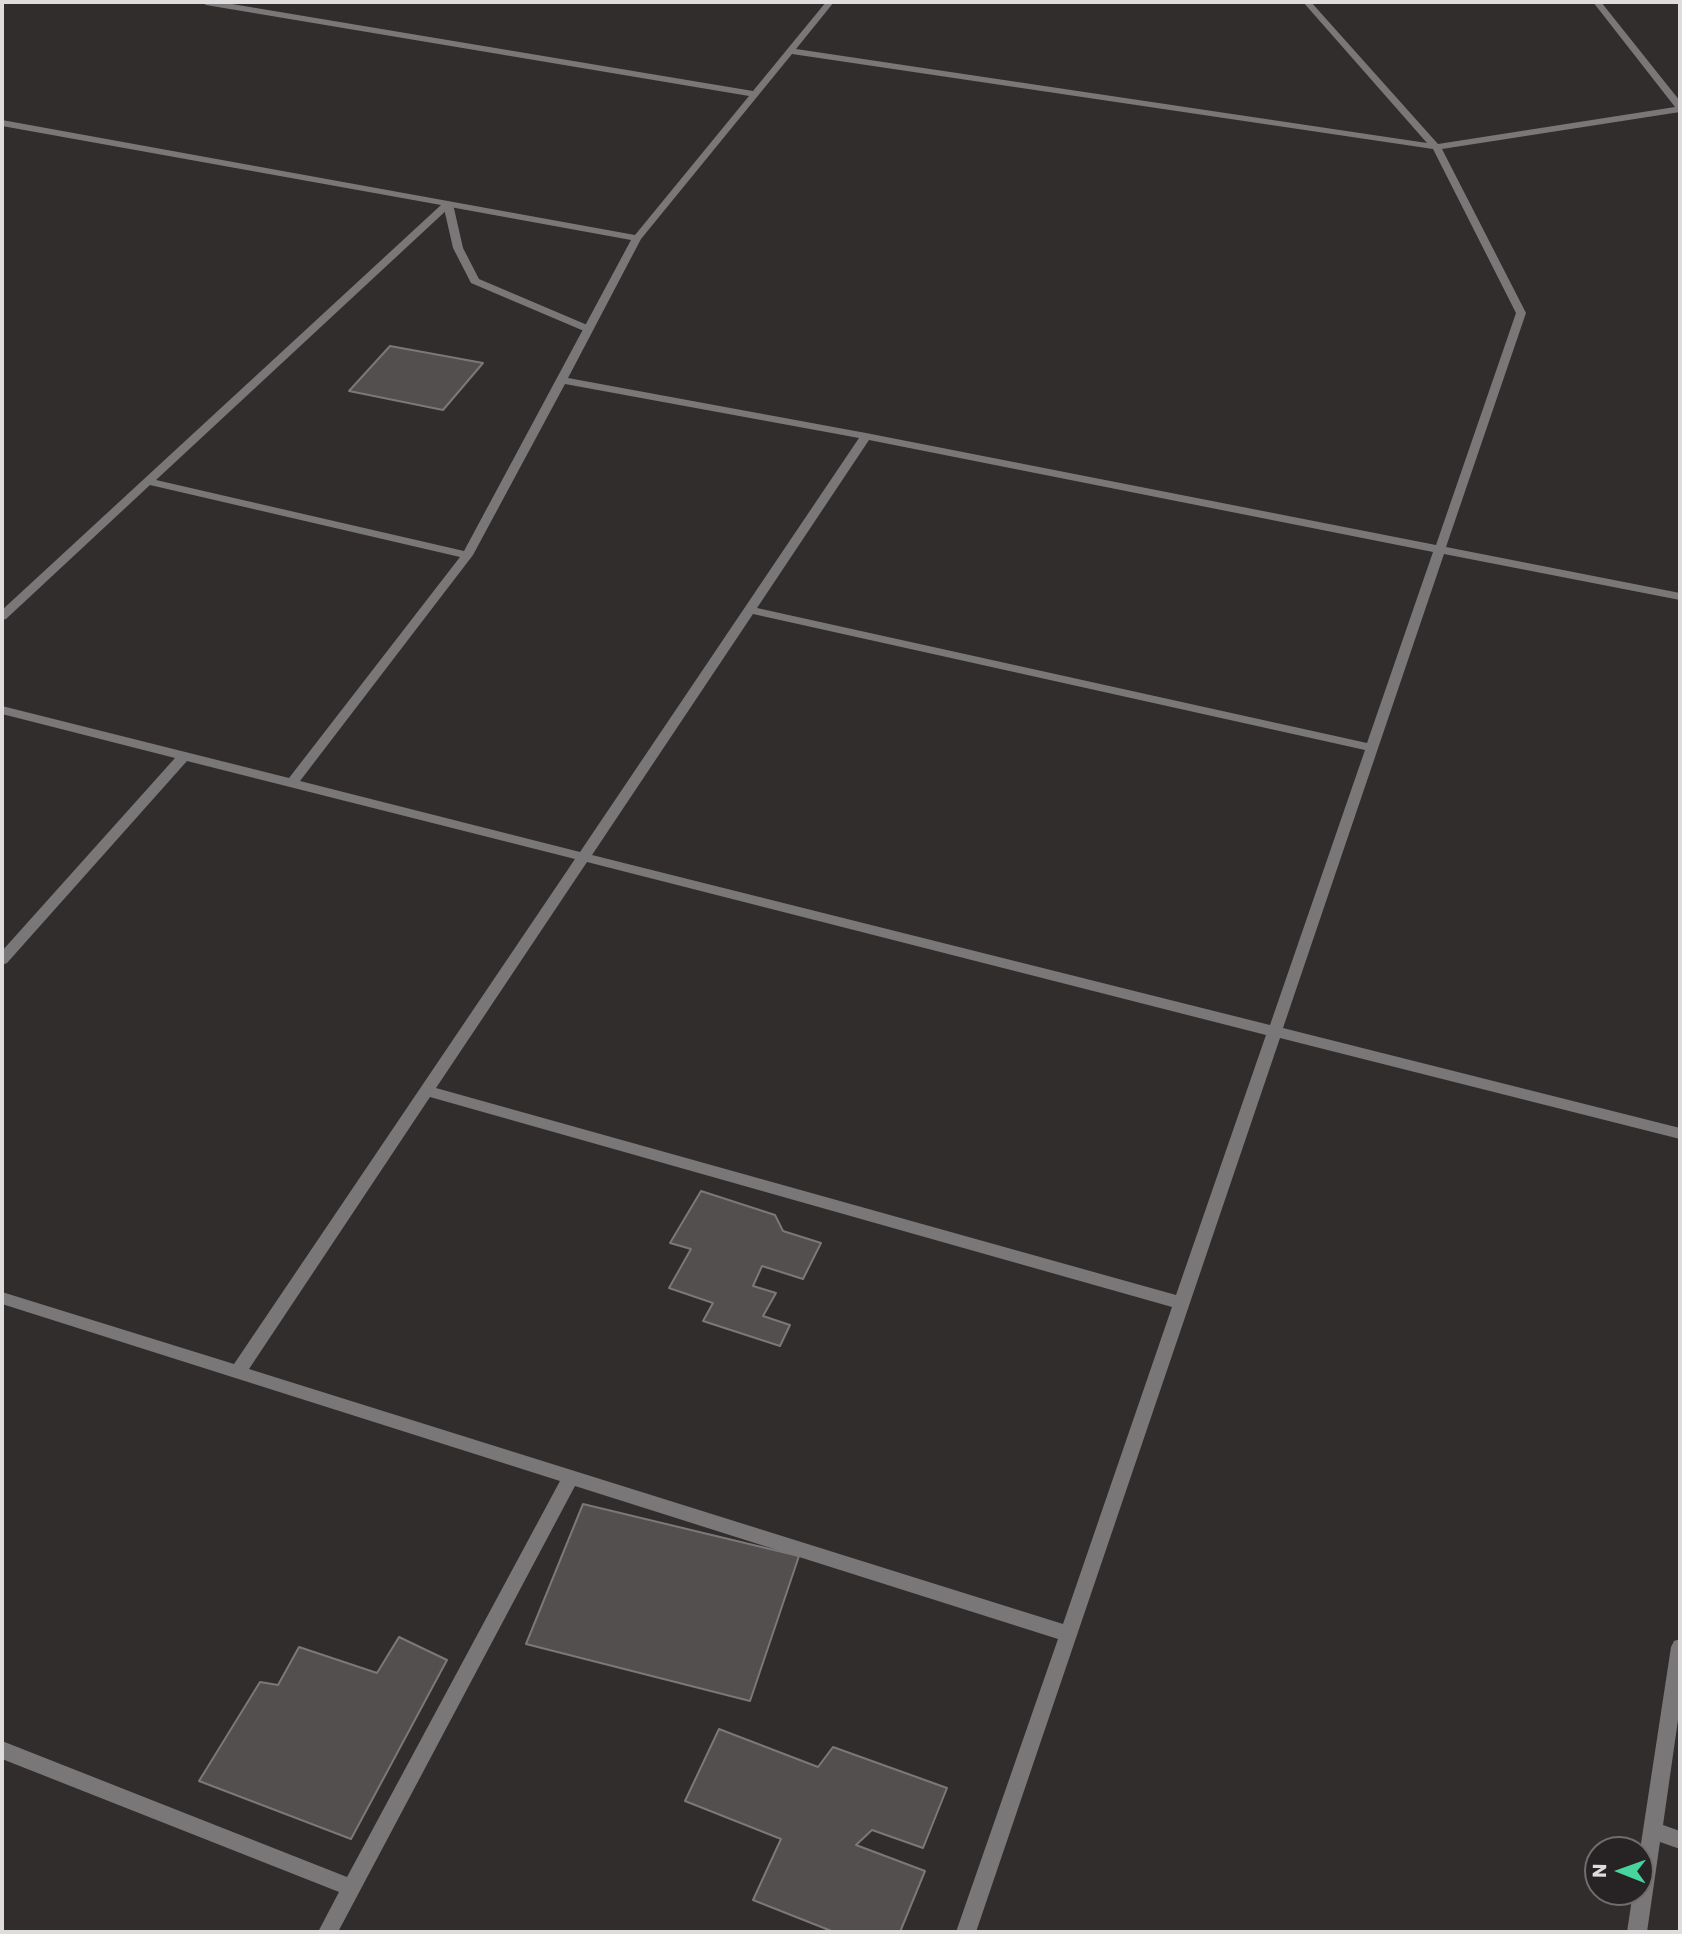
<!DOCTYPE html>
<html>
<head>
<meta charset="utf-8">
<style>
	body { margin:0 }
	#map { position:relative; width:1682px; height:1934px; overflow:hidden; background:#312d2d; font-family:Poppins,sans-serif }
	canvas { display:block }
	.frame { position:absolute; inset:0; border:4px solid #dedcdc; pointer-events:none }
	.north { position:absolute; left:1584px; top:1836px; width:70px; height:70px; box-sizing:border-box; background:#272324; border:2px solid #706d6e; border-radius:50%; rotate:271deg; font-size:19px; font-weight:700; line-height:28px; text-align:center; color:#dedcdc }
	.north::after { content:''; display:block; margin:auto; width:24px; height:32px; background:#47d49e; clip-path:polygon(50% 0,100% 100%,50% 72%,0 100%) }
</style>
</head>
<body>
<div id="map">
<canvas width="1682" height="1934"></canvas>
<div class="frame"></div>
<div class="north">N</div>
</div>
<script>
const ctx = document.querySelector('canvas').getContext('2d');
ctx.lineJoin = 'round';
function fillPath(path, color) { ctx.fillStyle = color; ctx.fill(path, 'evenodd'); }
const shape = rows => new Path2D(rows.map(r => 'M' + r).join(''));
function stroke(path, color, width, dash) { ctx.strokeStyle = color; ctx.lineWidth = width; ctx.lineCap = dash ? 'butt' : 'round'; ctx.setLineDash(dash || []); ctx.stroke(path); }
const building = shape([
	[390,346,483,363,443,410,349,391,390,346],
	[701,1191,775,1215,783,1231,821,1243,803,1279,762,1266,753,1286,776,1293,763,1316,790,1325,780,1346,703,1321,713,1303,669,1288,691,1249,670,1243,701,1191],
	[583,1504,799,1556,750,1701,526,1644,583,1504],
	[399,1637,447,1660,351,1839,199,1781,260,1682,278,1685,299,1647,377,1673,399,1637],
	[719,1729,818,1767,833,1747,947,1788,923,1848,872,1830,856,1845,925,1871,900,1932,834,1932,753,1900,781,1839,685,1801,719,1729]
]);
const lane = shape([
	[448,201,453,204,463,248,479,279,592,327,592,331,584,331,471,283,453,248,443,204,448,201]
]);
const street = shape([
	[202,2,220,2,753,91,826,2,834,2,796,49,1427,143,1303,2,1311,2,1438,144,1675,107,1593,2,1601,2,1680,101,1680,112,1442,149,1526,313,1446,547,1680,593,1680,600,1444,554,1283,1028,1680,1128,1680,1139,1280,1038,976,1932,956,1932,1058,1639,575,1486,338,1932,318,1932,339,1892,2,1759,2,1741,347,1877,560,1481,2,1304,2,1292,234,1364,575,859,187,761,7,963,2,965,2,951,175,758,2,714,2,706,289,778,460,557,150,485,6,619,2,620,2,610,441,205,2,126,2,120,635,235,749,96,206,5,202,2],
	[792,54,1433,149,1516,313,1436,545,866,433,568,378,641,239,792,54],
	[450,207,631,240,464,551,156,480,450,207],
	[565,384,859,438,580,852,300,781,473,555,565,384],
	[869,440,1433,552,1367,743,757,608,869,440],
	[753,614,1365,750,1270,1025,592,855,753,614],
	[587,862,1266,1035,1176,1295,436,1088,587,862],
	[430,1097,1172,1307,1063,1624,249,1369,430,1097],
	[1680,1639,1680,1706,1663,1825,1680,1831,1680,1849,1660,1842,1647,1932,1627,1932,1633,1892,1640,1892,1640,1850,1671,1647,1674,1641,1680,1639]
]);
fillPath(building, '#534f4f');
stroke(building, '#7c7778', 2);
fillPath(lane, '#797777');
fillPath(street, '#797777');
</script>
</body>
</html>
